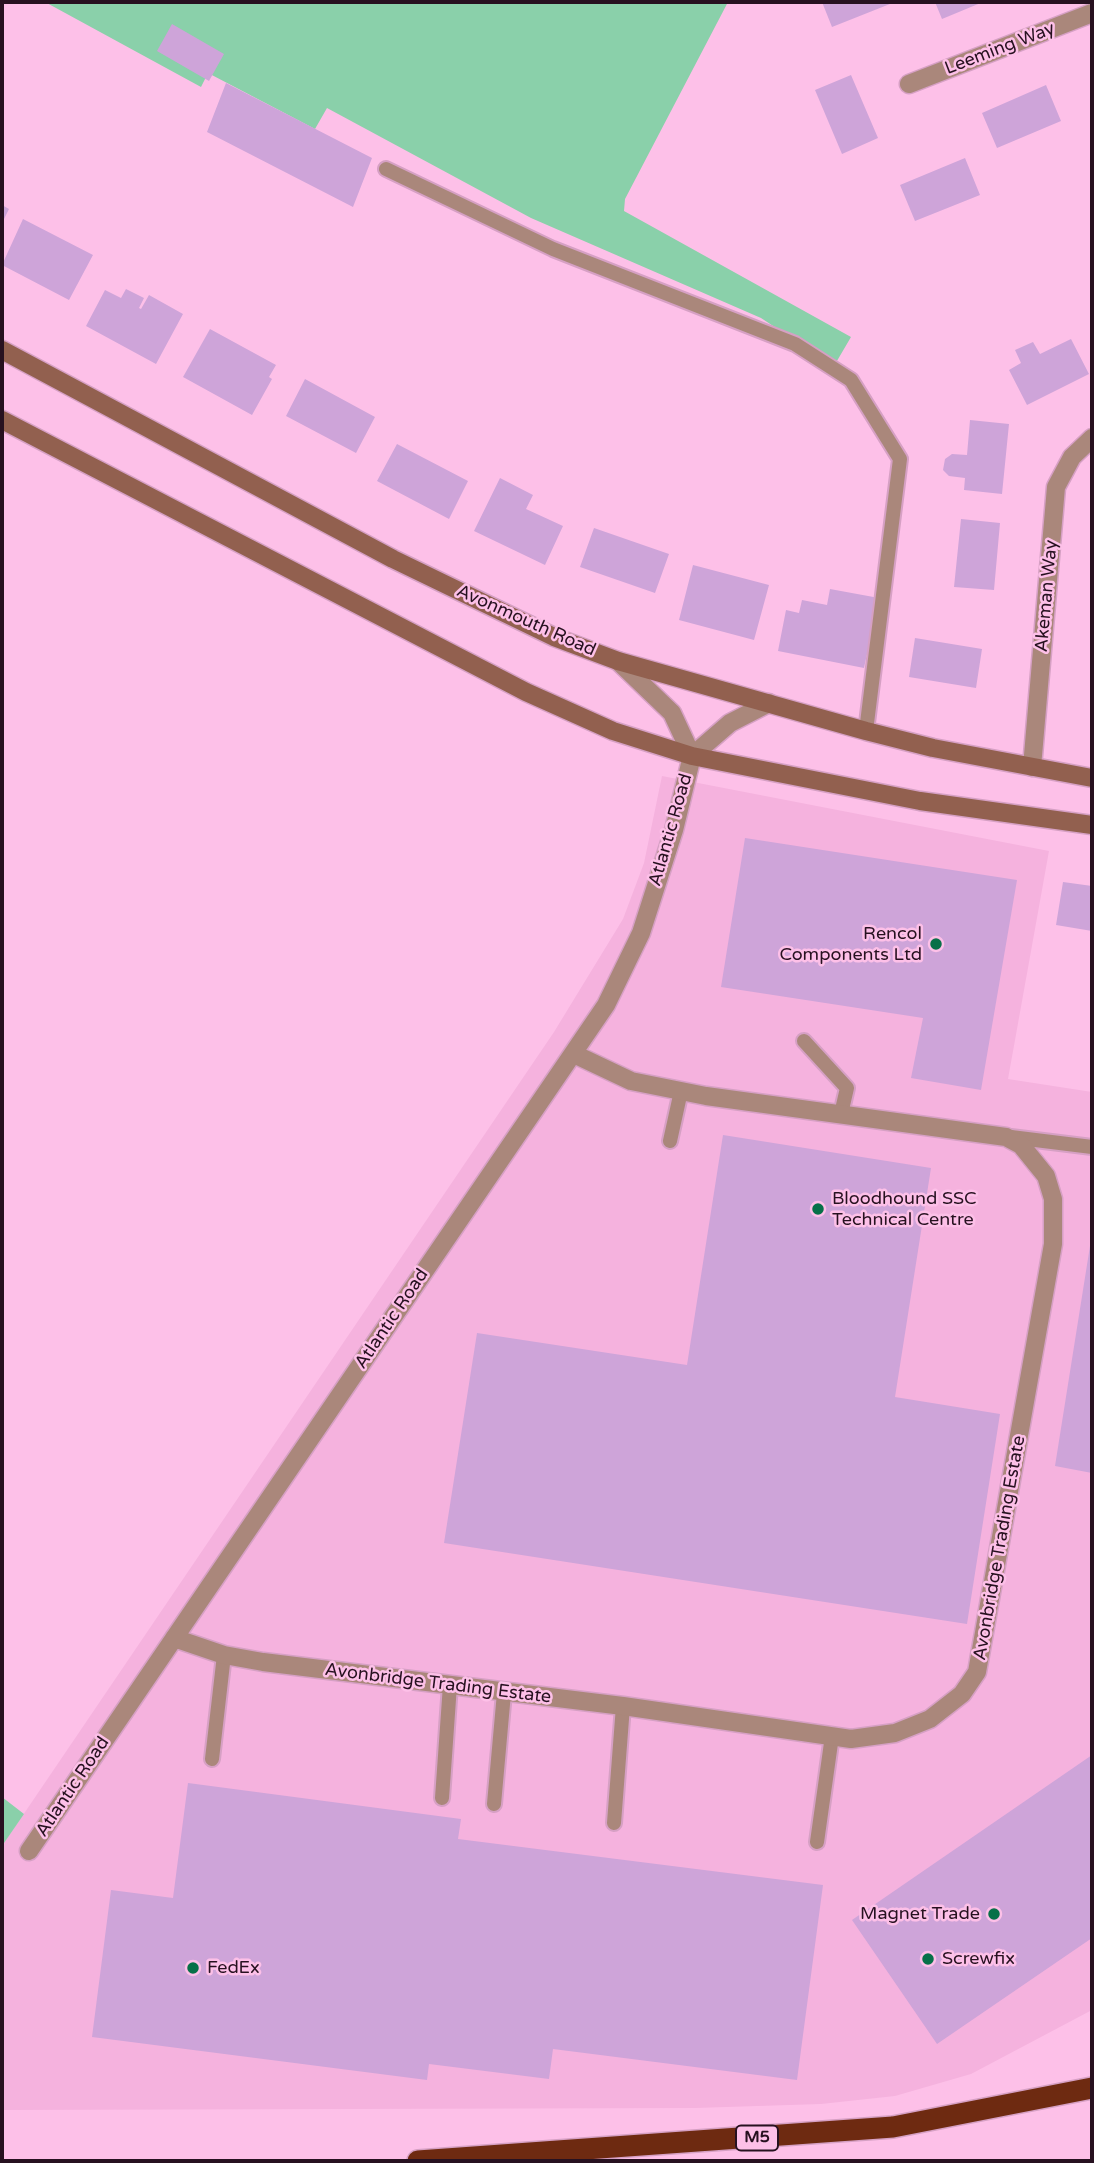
<!DOCTYPE html>
<html>
<head>
<meta charset="utf-8">
<style>
	body { margin:0 }
	#map { position:relative; width:1094px; height:2163px; overflow:hidden; background:#fdc0e8; font-family:"Varela Round",sans-serif }
	canvas { display:block }
	.frame { position:absolute; inset:0; border:4px solid #271120; pointer-events:none }
</style>
</head>
<body>
<div id="map">
<canvas width="1094" height="2163"></canvas>
<div class="frame"></div>
</div>
<script>
const ctx = document.querySelector('canvas').getContext('2d');
ctx.lineJoin = 'round';
function fillPath(path, color) { ctx.fillStyle = color; ctx.fill(path, 'evenodd'); }
const shape = rows => new Path2D(rows.map(r => 'M' + r).join(''));
function stroke(path, color, width, dash) { ctx.strokeStyle = color; ctx.lineWidth = width; ctx.lineCap = dash ? 'butt' : 'round'; ctx.setLineDash(dash || []); ctx.stroke(path); }
function write(font, color, halo, rows, align = 'center') {
  ctx.font = font + ' "Varela Round",sans-serif'; ctx.lineWidth = 5; ctx.setLineDash([]); ctx.textBaseline = 'middle'; ctx.strokeStyle = halo; ctx.fillStyle = color; for (const [text, x, y, turn = 0] of rows) {
    ctx.save(); ctx.translate(x, y); ctx.rotate((+turn || 0) * Math.PI / 180); ctx.textAlign = isNaN(turn) ? turn : align; if (halo) ctx.strokeText(text, 0, 0); ctx.fillText(text, 0, 0); ctx.restore();
  }
}
const built = shape([
	[662,776,1049,851,1008,1079,1092,1092,1092,2010,971,2074,895,2096,821,2104,695,2108,2,2110,2,1846,554,1032,623,919,644,863]
]);
const green = shape([
	[45,2,728,2,625,199,624,211,851,337,834,366,761,318,531,218,327,108,315,129,208,73,201,87],
	[2,1797,24,1814,2,1846]
]);
const building = shape([
	[822,2,895,2,832,27],
	[935,2,983,2,942,19],
	[172,24,224,54,209,81,157,51],
	[851,75,878,138,842,154,815,90],
	[226,83,372,158,353,207,207,132],
	[1046,85,1061,121,997,148,982,113],
	[965,158,980,195,915,221,900,185],
	[2,205,9,209,2,223],
	[23,219,93,255,69,300,2,265],
	[126,289,144,298,139,308,141,309,149,295,183,314,156,364,86,326,105,290,121,298],
	[210,329,276,365,269,377,272,379,252,415,183,377],
	[1071,339,1089,374,1027,405,1009,370,1021,363,1015,350,1033,342,1040,354],
	[305,379,375,417,356,453,286,416],
	[970,420,1009,424,1002,494,964,490,965,478,949,476,943,470,945,459,952,454,967,455],
	[397,444,468,481,449,519,377,481],
	[500,478,533,495,526,509,563,526,545,565,474,531],
	[961,519,1000,523,994,590,954,587],
	[594,528,669,554,655,593,580,567],
	[693,565,769,585,754,640,679,620],
	[830,589,879,598,864,668,778,651,786,610,799,613,802,600,827,605],
	[915,638,982,649,976,688,909,677],
	[745,838,1017,880,981,1090,911,1078,923,1018,721,987],
	[1063,882,1092,886,1092,931,1056,925],
	[723,1135,931,1168,895,1397,1000,1414,967,1624,444,1543,477,1333,687,1365],
	[1090,1246,1092,1246,1092,1473,1055,1466],
	[1092,1755,1092,1938,937,2044,852,1920],
	[188,1783,461,1819,458,1839,823,1885,797,2080,553,2049,549,2079,429,2064,427,2080,92,2037,111,1890,173,1898]
]);
const service = shape([
	[386,169,553,249,795,344,851,380,900,459,866,731],
	[804,1041,847,1088,841,1114],
	[1011,1137,1092,1147],
	[670,1141,681,1091],
	[212,1759,224,1655],
	[442,1798,450,1685],
	[494,1804,504,1693],
	[614,1823,623,1706],
	[817,1842,832,1736]
]);
const minor = shape([
	[909,84,1092,13],
	[618,661,672,713,692,756],
	[1032,767,1056,487,1072,457,1092,438],
	[174,1638,224,1655,263,1662,623,1706,851,1739,895,1733,930,1719,962,1694,977,1672,1053,1244,1053,1199,1046,1176,1021,1145,1006,1137,706,1096,631,1081,574,1054],
	[29,1851,606,1005,641,933,674,830,692,756,730,723,769,703]
]);
const secondary = shape([
	[2,350,393,559,554,637,618,661,866,731,933,748,1092,778],
	[2,420,526,692,613,731,692,756,920,801,1092,825]
]);
const motorway = shape([
	[418,2161,893,2127,1092,2088]
]);
const markers = [
	[936,944,7,"#077048"],
	[818,1209,7,"#077048"],
	[994,1914,7,"#077048"],
	[928,1959,7,"#077048"],
	[193,1968,7,"#077048"]
];
const shields = [
	[757,2138,42]
];
const shieldNames = [
	["M5",757,2138]
];
const streetNames = [
	["Leeming Way",1000,49,-21],
	["Akeman Way",1047,596,-85],
	["Avonmouth Road",526,621,24],
	["Atlantic Road",671,830,-74],
	["Atlantic Road",392,1319,-56],
	["Avonbridge Trading Estate",1000,1548,-80],
	["Avonbridge Trading Estate",438,1684,7],
	["Atlantic Road",73,1787,-56]
];
const poiNames = [
	["Rencol",922,934,"right"],
	["Components Ltd",922,955,"right"],
	["Bloodhound SSC",832,1199],
	["Technical Centre",832,1220],
	["Magnet Trade",980,1914,"right"],
	["Screwfix",942,1959],
	["FedEx",207,1968]
];
fillPath(built, '#f5b2de');
fillPath(green, '#8ad0aa');
fillPath(building, '#cea4d9');
stroke(service, '#d6a0c4', 18);
stroke(minor, '#d6a0c4', 21);
stroke(secondary, '#d6a0c4', 21);
stroke(motorway, '#d6a0c4', 24);
stroke(service, '#aa877b', 14);
stroke(minor, '#aa877b', 18);
stroke(secondary, '#92604f', 18);
stroke(motorway, '#6e2a11', 21);
for (const [x, y, r, color] of markers) { const dot = new Path2D(); dot.arc(x, y, r, 0, 2 * Math.PI); ctx.fillStyle = color; ctx.fill(dot); stroke(dot, '#fdc0e8', 2.5); }
for (const [x, y, w] of shields) { const box = new Path2D(); box.roundRect(x - w / 2, y - 12.5, w, 25, 5); ctx.fillStyle = '#fdc0e8'; ctx.fill(box); stroke(box, '#271120', 2); }
write('bold 16px', '#271120', null, shieldNames);
write('18px', '#271120', '#fdc0e8', streetNames);
write('18px', '#271120', '#fdc0e8', poiNames, 'left');
</script>
</body>
</html>
